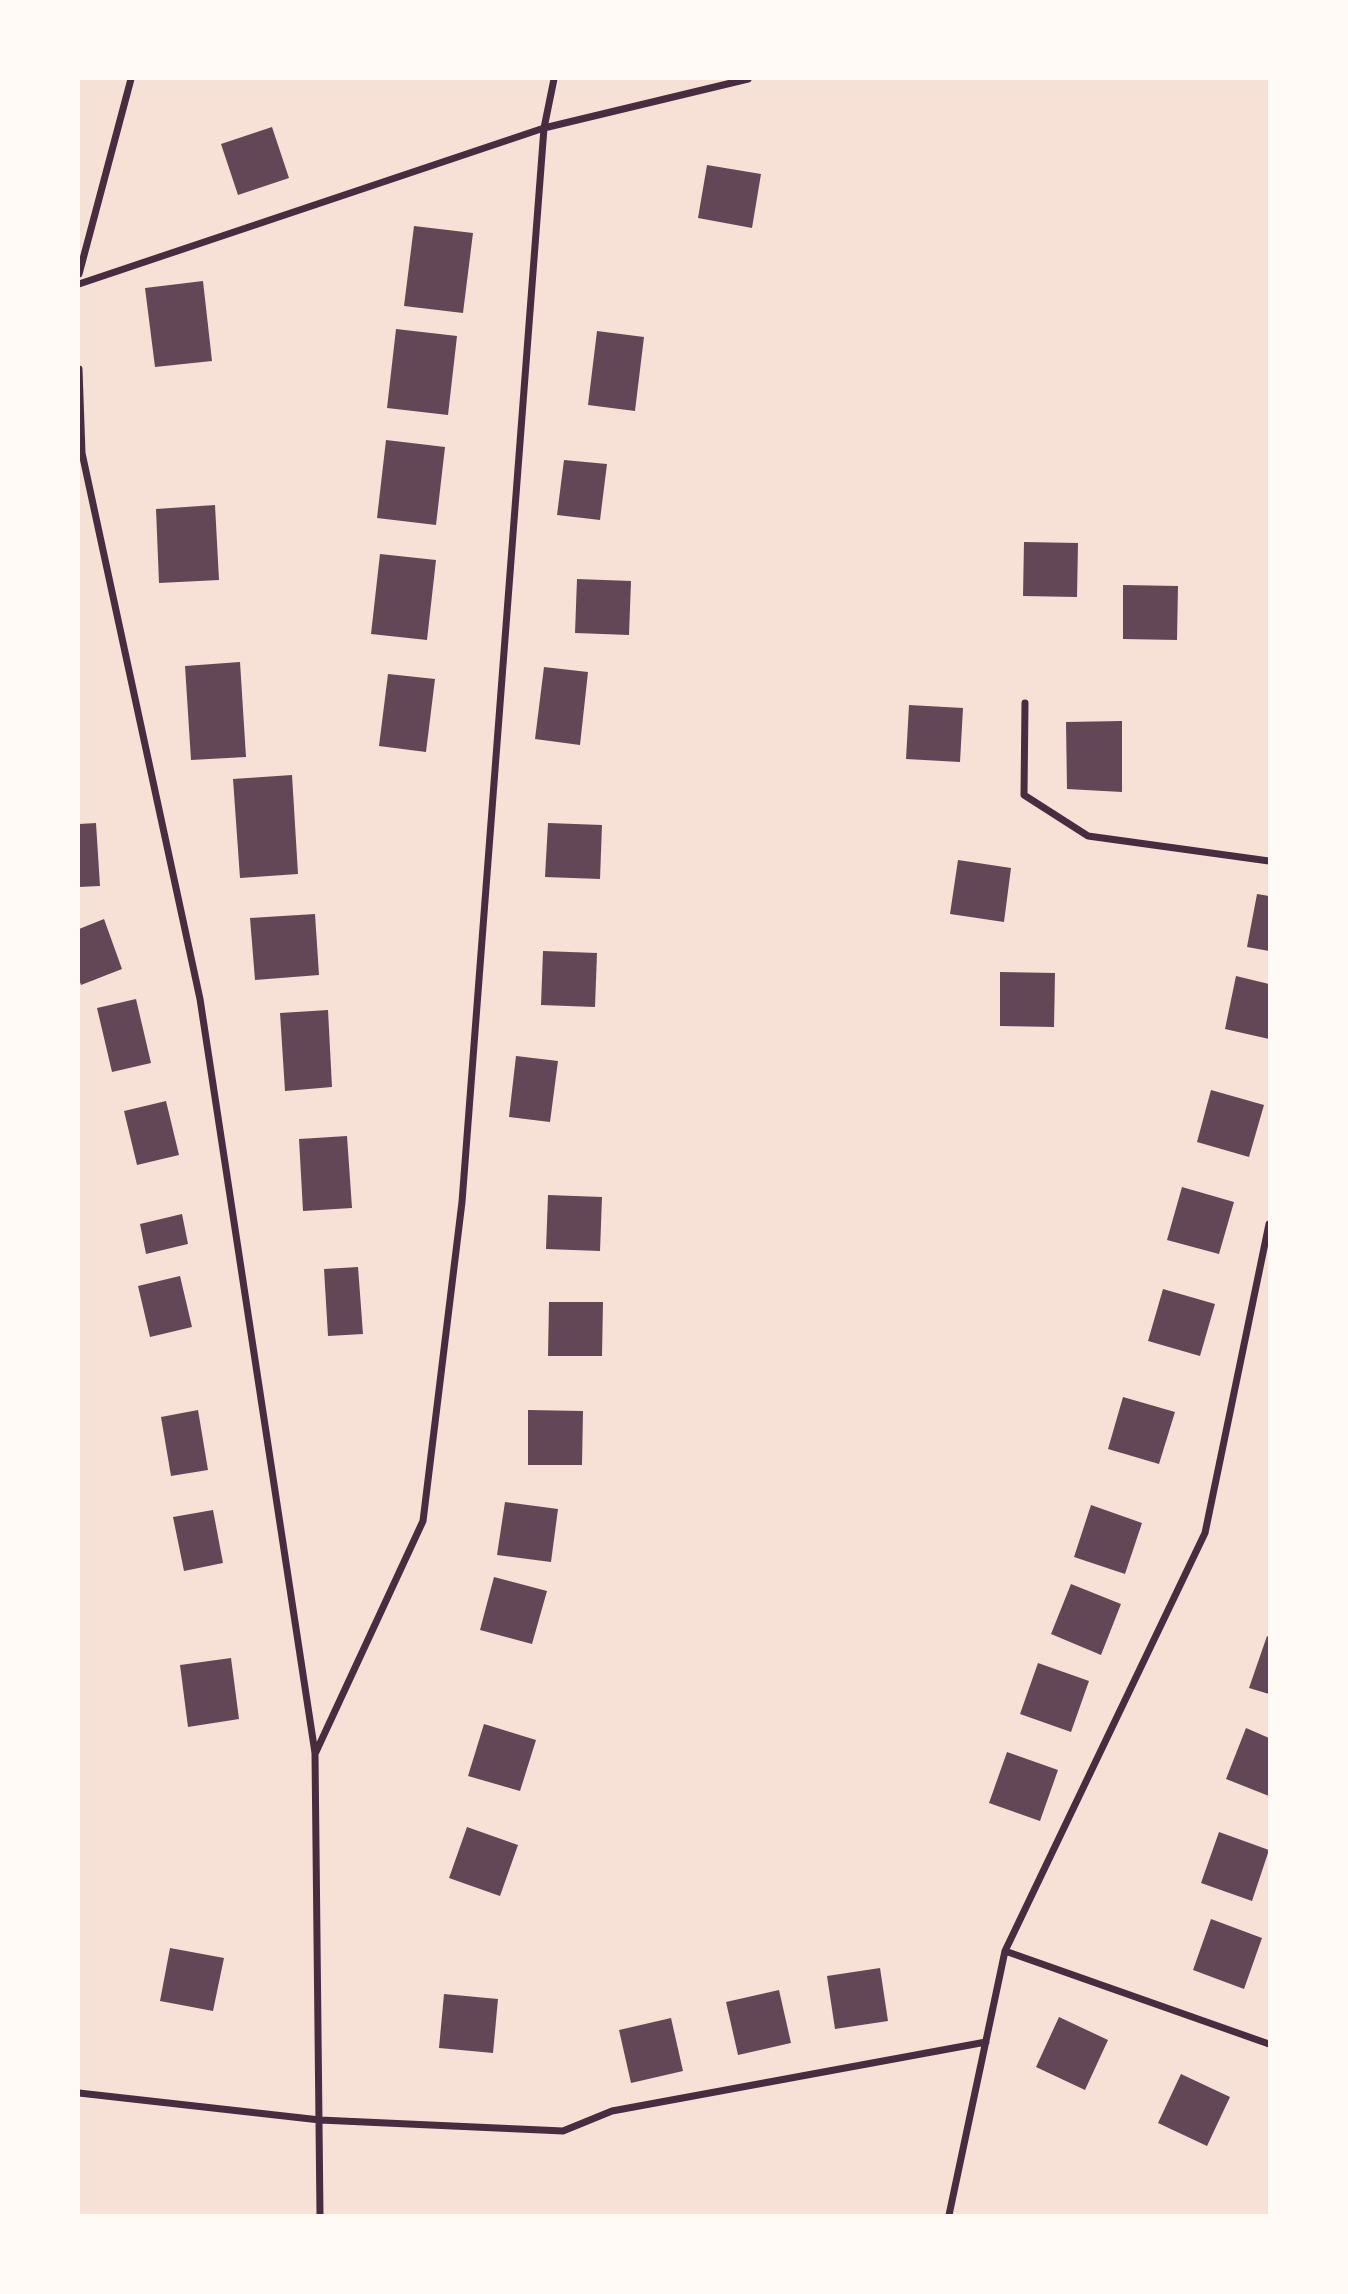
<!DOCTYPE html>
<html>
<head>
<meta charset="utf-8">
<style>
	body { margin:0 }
	#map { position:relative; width:1348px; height:2294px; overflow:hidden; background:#f7e1d7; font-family:"DM Sans",sans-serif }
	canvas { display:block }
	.frame { position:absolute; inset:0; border:80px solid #fffaf5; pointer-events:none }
</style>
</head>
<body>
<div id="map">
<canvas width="1348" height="2294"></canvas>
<div class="frame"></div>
</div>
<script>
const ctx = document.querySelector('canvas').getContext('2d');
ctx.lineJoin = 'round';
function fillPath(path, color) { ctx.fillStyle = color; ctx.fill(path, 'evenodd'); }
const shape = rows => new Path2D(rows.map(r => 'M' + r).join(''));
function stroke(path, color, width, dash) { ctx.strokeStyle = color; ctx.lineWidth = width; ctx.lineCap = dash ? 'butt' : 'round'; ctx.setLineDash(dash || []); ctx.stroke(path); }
const building = shape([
	[272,127,289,178,238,195,221,144],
	[707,165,761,174,752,228,698,218],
	[414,226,473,233,463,313,404,306],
	[203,281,212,361,155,367,145,288],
	[396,329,457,336,448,415,387,408],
	[597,331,644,337,635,411,588,405],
	[386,440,445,447,436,525,377,518],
	[564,460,607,464,600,520,557,515],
	[215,505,219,580,159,583,156,509],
	[1024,542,1078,543,1077,597,1023,596],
	[380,554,436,560,427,640,371,634],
	[577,579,631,581,629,635,575,633],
	[1123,585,1178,586,1177,640,1123,639],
	[240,662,246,757,191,760,185,666],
	[544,667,588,672,580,745,535,739],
	[388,674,435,679,426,752,379,746],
	[909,705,963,708,960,762,906,759],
	[1122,721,1122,792,1067,789,1066,722],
	[292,775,298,874,240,878,233,779],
	[96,823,100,886,79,887,79,824],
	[548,823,602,825,600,879,545,877],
	[958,860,1011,868,1004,922,950,914],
	[1257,894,1269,896,1269,951,1247,947],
	[315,914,319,975,255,980,250,918],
	[104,919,122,969,81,985,79,979,79,929],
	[543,951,597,953,595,1007,541,1005],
	[1000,972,1055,973,1054,1027,1000,1026],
	[1236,976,1269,984,1269,1039,1225,1029],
	[136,999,151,1063,112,1072,97,1008],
	[328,1010,332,1087,285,1091,280,1013],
	[516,1056,558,1061,550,1122,509,1117],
	[1211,1090,1264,1105,1249,1157,1197,1142],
	[166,1101,179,1155,137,1165,124,1111],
	[347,1136,352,1208,303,1211,299,1139],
	[1182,1187,1234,1202,1219,1254,1167,1240],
	[548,1195,602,1197,600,1251,546,1249],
	[182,1214,188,1244,146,1254,140,1224],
	[358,1267,363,1334,328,1336,324,1269],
	[180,1276,192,1327,150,1337,138,1286],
	[1163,1289,1215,1304,1200,1356,1148,1341],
	[549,1302,603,1302,602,1356,548,1356],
	[1123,1397,1175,1412,1159,1464,1108,1449],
	[198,1410,208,1470,171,1476,161,1417],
	[528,1410,583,1411,582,1465,528,1465],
	[505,1502,558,1509,551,1562,497,1555],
	[1091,1505,1142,1523,1125,1574,1074,1557],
	[213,1510,223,1563,184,1571,173,1517],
	[494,1577,547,1591,532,1644,480,1630],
	[1071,1584,1121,1604,1101,1655,1051,1634],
	[1267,1636,1269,1637,1269,1694,1249,1688],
	[231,1658,239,1719,188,1727,180,1665],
	[1038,1663,1089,1681,1071,1732,1020,1714],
	[484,1724,536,1740,520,1791,468,1776],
	[1246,1728,1269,1738,1269,1796,1226,1779],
	[1007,1752,1058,1770,1040,1821,989,1803],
	[467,1827,518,1845,500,1896,449,1878],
	[1219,1832,1269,1850,1252,1901,1201,1883],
	[1211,1919,1262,1938,1244,1989,1193,1970],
	[170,1948,224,1958,213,2011,160,2001],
	[880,1968,888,2021,835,2029,827,1976],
	[779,1990,791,2043,738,2055,726,2002],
	[444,1994,498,1999,493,2053,439,2048],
	[1059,2017,1108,2040,1085,2090,1036,2067],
	[671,2018,683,2071,631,2083,619,2030],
	[1181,2074,1230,2097,1207,2146,1158,2123]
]);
const minor = shape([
	[79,274,131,79],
	[79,284,544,128,748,79],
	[79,369,82,453,200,999,315,1753],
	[1025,703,1024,795,1088,836,1269,861],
	[1005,1951,1269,2044],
	[79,2093,320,2120,563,2131,612,2111,986,2042],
	[320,2215,315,1754,423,1521,462,1202,544,128,554,79],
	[949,2215,1005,1951,1205,1533,1269,1224]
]);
fillPath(building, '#644757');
stroke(minor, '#4a2c40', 7);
</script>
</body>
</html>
